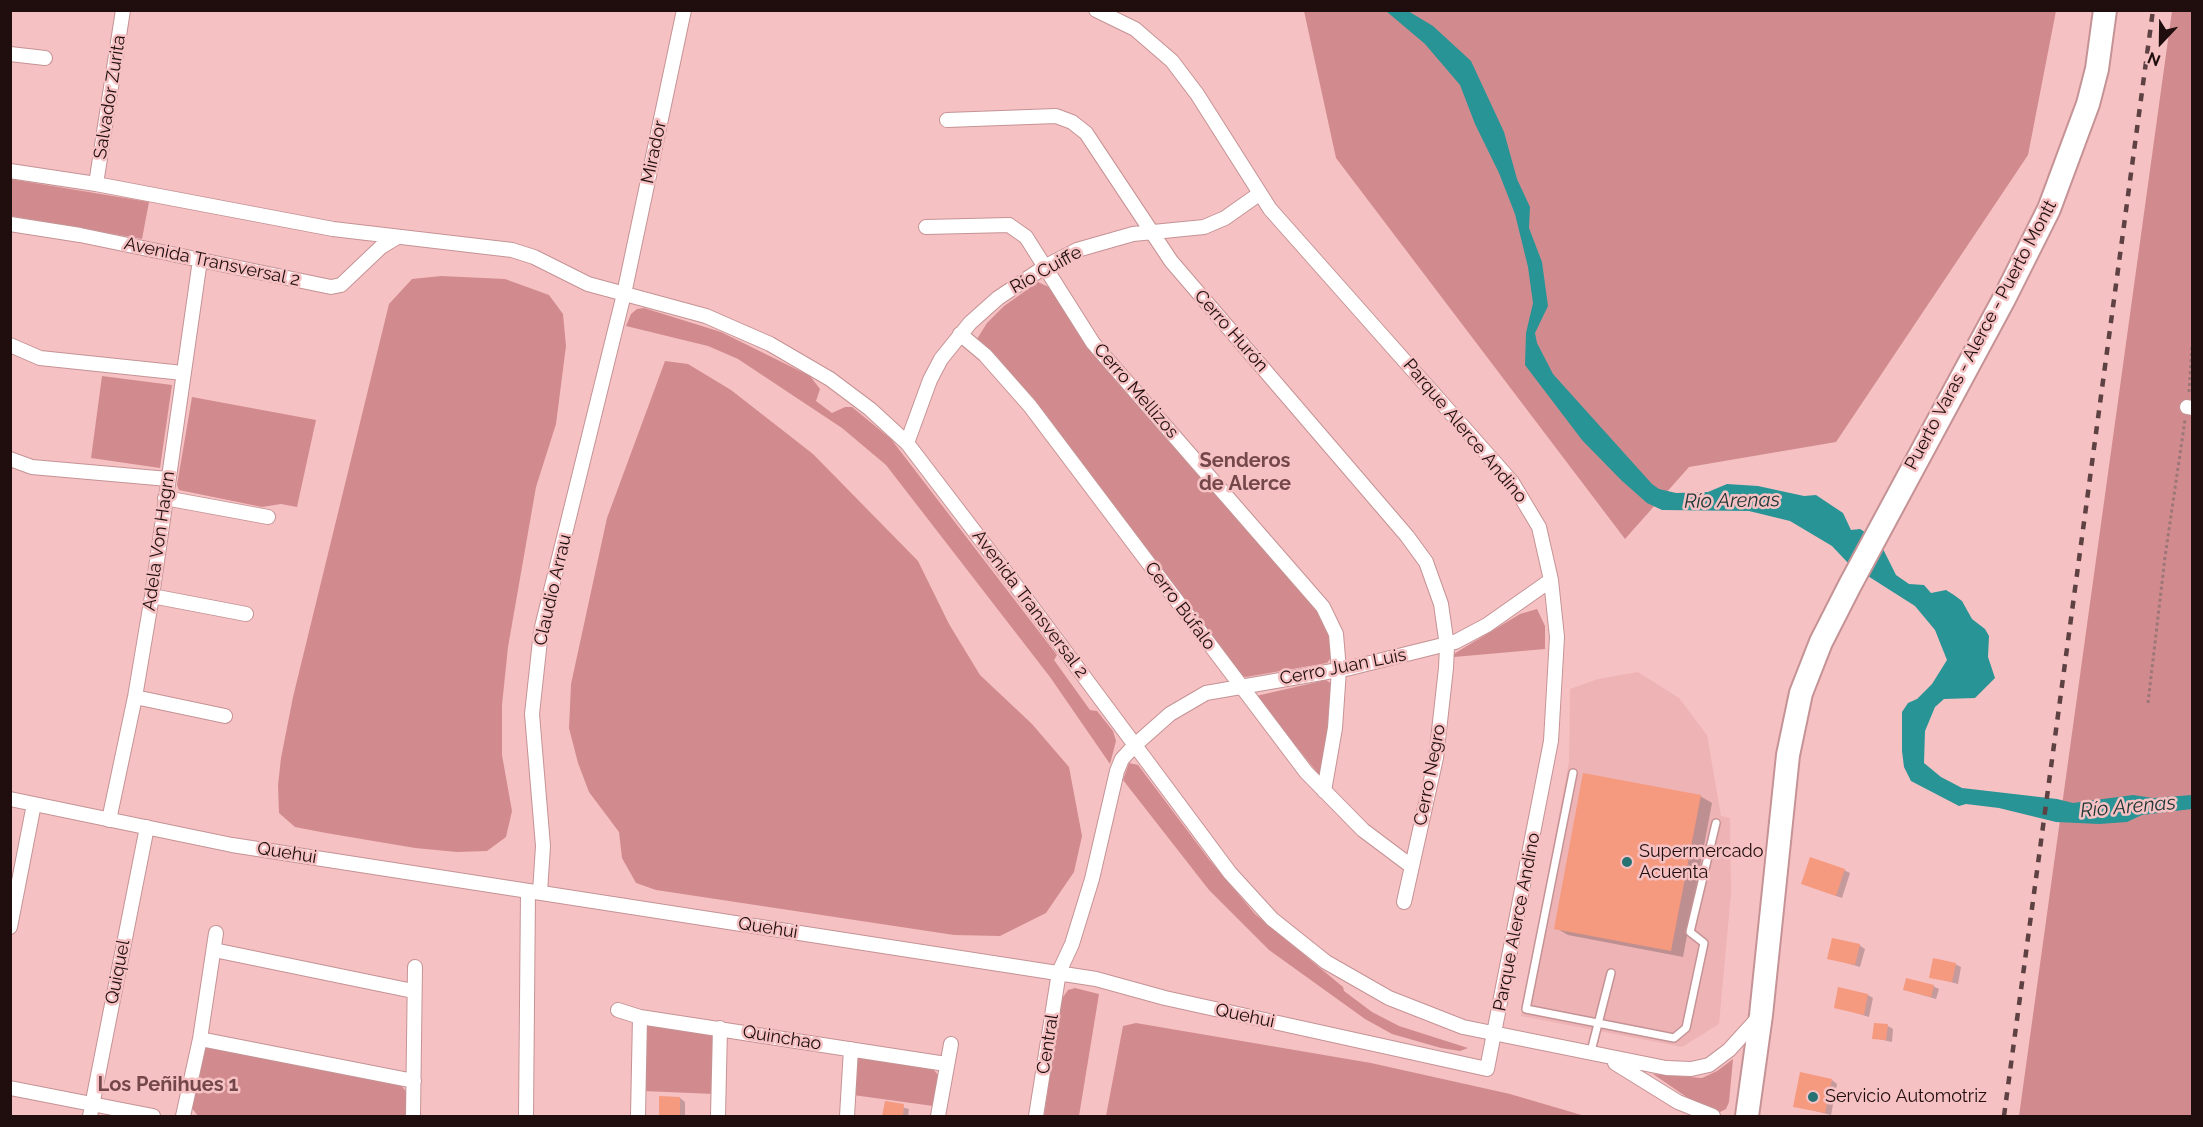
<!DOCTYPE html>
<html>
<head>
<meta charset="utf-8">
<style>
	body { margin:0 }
	#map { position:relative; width:2203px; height:1127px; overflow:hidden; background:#f6c1c3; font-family:Raleway,sans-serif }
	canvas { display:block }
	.frame { position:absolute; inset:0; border:12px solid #200e0f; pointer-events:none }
	.north { position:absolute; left:2131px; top:12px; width:60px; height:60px; -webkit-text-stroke:4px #f6c1c3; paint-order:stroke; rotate:202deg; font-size:16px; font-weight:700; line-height:24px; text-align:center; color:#200e0f }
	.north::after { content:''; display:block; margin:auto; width:21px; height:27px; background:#200e0f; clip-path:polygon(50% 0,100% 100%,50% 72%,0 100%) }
</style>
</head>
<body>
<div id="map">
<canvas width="2203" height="1127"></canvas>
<div class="frame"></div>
<div class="north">N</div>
</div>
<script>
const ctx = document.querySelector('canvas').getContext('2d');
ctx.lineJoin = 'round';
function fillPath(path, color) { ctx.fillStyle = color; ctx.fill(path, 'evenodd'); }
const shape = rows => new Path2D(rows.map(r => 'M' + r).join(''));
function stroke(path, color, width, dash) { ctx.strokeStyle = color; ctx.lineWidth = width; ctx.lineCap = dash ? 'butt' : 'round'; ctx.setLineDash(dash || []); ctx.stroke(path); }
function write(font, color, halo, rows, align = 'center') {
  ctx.font = font + ' Raleway,sans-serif'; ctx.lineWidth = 5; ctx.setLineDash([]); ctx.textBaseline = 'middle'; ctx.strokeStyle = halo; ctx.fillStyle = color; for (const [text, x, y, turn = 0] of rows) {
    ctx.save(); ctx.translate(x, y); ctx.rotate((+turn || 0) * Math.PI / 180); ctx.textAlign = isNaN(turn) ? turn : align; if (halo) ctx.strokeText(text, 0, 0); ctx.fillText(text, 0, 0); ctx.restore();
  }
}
const built = shape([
	[1638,672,1679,698,1707,735,1721,816,1730,818,1731,893,1719,1024,1682,1047,1521,1016,1569,762,1570,689,1598,679]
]);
const green = shape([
	[1304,11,2056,11,2028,155,1836,442,1689,467,1625,539,1336,158],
	[2172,11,2192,11,2192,1116,2019,1116],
	[10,179,149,202,142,239,11,216],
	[441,276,505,279,549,295,563,314,566,346,556,424,536,487,508,647,502,705,502,755,512,811,506,837,487,851,457,852,415,848,326,833,295,827,279,813,278,785,281,758,293,697,389,304,412,279],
	[1038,282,1051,288,1082,340,1318,606,1330,630,1333,655,1327,663,1246,677,1239,675,978,343,977,339,987,323,1004,306],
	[644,308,721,332,810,376,820,389,816,401,832,413,845,407,852,407,891,439,1057,655,1054,660,1090,710,1097,711,1113,731,1116,741,1110,764,1050,677,886,465,842,428,738,359,708,346,626,326,631,314,637,309],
	[665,361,688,364,731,390,813,454,918,561,949,624,980,675,1032,724,1069,767,1082,836,1074,872,1046,913,1000,936,954,935,656,890,636,883,622,858,619,832,589,792,578,763,569,728,571,684,607,518],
	[102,376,172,385,160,468,91,458],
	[192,397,316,420,297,507,281,504,262,507,179,490,177,485],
	[1537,609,1545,626,1545,649,1454,657,1452,655,1520,614],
	[1326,680,1335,686,1320,776,1256,696],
	[1129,763,1138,765,1208,858,1255,914,1343,987,1344,991,1372,1012,1399,1026,1468,1048,1460,1051,1441,1048,1392,1034,1365,1019,1269,950,1209,890,1123,780],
	[1075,988,1099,994,1079,1116,1044,1116,1061,1000,1068,990],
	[1136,1023,1371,1063,1510,1094,1585,1116,1106,1116,1123,1026],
	[645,1024,712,1034,714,1094,643,1091],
	[207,1047,401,1085,407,1093,406,1116,198,1116,191,1107,204,1049],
	[860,1057,932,1068,938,1075,933,1106,853,1095,856,1060],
	[1733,1059,1729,1102,1726,1109,1720,1112,1691,1100,1653,1074,1702,1078,1717,1071]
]);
const water = shape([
	[1386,11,1408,11,1433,26,1471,61,1504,132,1517,179,1530,207,1529,228,1542,262,1548,306,1535,333,1537,343,1553,374,1652,484,1659,489,1676,493,1708,492,1727,484,1758,486,1804,496,1816,495,1843,513,1851,530,1860,529,1879,541,1896,575,1909,584,1924,585,1931,593,1946,590,1954,595,1962,601,1972,619,1985,629,1989,636,1988,657,1995,678,1975,698,1944,699,1935,707,1925,731,1924,763,1941,777,1962,788,2057,799,2073,803,2133,795,2153,798,2192,795,2192,809,2142,815,2127,822,2099,824,2056,822,1999,808,1966,804,1959,806,1911,781,1904,767,1902,751,1902,712,1908,703,1917,699,1932,684,1947,660,1935,630,1915,606,1849,564,1832,546,1790,521,1749,511,1662,510,1647,503,1621,480,1582,440,1525,365,1526,333,1533,303,1528,267,1515,214,1499,173,1475,124,1460,85,1425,44]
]);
const shadow = shape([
	[1700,796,1712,803,1683,957,1568,935,1556,928],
	[1844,870,1850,873,1842,898,1803,884],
	[1859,945,1865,949,1860,967,1829,958],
	[1955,964,1961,967,1958,984,1931,977],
	[1933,986,1939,989,1936,999,1905,990],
	[1868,995,1873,998,1869,1017,1836,1007],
	[1888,1026,1893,1029,1892,1042,1874,1038],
	[1832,1080,1837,1084,1831,1115,1795,1106],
	[661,1098,680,1098,685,1102,685,1116,660,1116],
	[886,1103,909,1109,908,1116,884,1116]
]);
const building = shape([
	[1583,773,1701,795,1671,951,1554,929],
	[1810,857,1845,869,1836,896,1801,884],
	[1832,938,1860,944,1855,965,1827,959],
	[1933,958,1956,963,1952,982,1929,978],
	[1906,978,1934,985,1931,997,1903,990],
	[1838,987,1868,994,1864,1015,1834,1008],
	[1874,1023,1888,1024,1886,1040,1872,1039],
	[1800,1072,1832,1079,1825,1113,1793,1107],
	[659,1096,680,1097,680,1116,659,1116],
	[885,1101,904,1104,903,1116,882,1116]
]);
const path = shape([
	[2189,392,2192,345],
	[2148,703,2165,557,2185,420]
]);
const service = shape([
	[1573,773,1526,1009,1674,1038,1686,1028,1704,943,1690,932,1716,823],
	[1590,1055,1611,973]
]);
const minor = shape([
	[10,54,45,58],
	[947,120,1056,116,1072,122,1086,133,1171,261,1407,536,1426,562,1441,604,1447,646,1446,668,1436,758,1404,902],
	[10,171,96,184,333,229,512,250,534,257,588,284,706,316,770,344,830,379,870,409,907,443,1030,604,1230,873,1272,919,1326,962,1389,998,1463,1027,1666,1068,1691,1069,1709,1065,1729,1050,1759,1017],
	[96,184,123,10],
	[10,224,80,235,331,287,341,285,381,247,396,238],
	[926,227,1009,225,1026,237,1093,343,1323,607,1336,634,1339,670,1335,728,1324,791],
	[960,334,985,355,1030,406,1306,772,1363,830,1411,866],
	[10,345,40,358,183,373],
	[2187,407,2192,408],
	[907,443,930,380,941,359,970,323,998,298,1046,266,1077,250,1133,234,1204,227,1225,218,1259,194],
	[10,459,32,467,168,479],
	[165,498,268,517],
	[152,596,246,614],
	[135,697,225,716],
	[10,799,232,845,1096,979,1165,998,1487,1069,1551,741,1557,637,1551,580,1539,527,1512,482,1270,209,1197,94,1172,61,1135,29,1096,10],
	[109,820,135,697,152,596,200,260],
	[540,892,543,846,532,714,541,631,624,294,684,10],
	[10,927,34,804],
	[214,950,413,991],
	[618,1010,640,1017,946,1064],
	[200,1039,414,1081],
	[1615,1063,1678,1102,1713,1116],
	[10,1088,153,1116],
	[90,1116,147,827],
	[183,1116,200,1039,216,933],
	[413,1116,415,967],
	[526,1116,528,891],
	[638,1116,640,1017],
	[718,1116,720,1028],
	[847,1116,851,1049],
	[938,1116,951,1044],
	[1036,1116,1059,972,1072,944,1092,879,1117,771,1122,759,1135,745,1170,714,1206,693,1350,668,1455,642,1487,625,1551,580]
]);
const primary = shape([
	[1747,1116,1761,1015,1788,755,1801,693,1821,642,1850,585,2004,299,2049,209,2088,104,2097,69,2105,10]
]);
const rail = shape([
	[2004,1116,2153,10]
]);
const markers = [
	[1627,862,6,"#277273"],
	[1813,1097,6,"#277273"]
];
const streetNames = [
	["Salvador Zurita",110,97,-81],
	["Mirador",654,152,-78],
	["Avenida Transversal 2",212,262,12],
	["Río Cuiffe",1046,270,-29],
	["Cerro Hurón",1231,331,49],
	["Puerto Varas - Alerce - Puerto Montt",1981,335,-62],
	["Cerro Mellizos",1136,391,49],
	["Parque Alerce Andino",1465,431,50],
	["Adela Von Hagrn",159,541,-82],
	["Claudio Arrau",553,590,-77],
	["Avenida Transversal 2",1030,604,53],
	["Cerro Búfalo",1180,606,53],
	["Cerro Juan Luis",1343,667,-11],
	["Cerro Negro",1430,775,-79],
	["Quehui",287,853,9],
	["Parque Alerce Andino",1517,922,-79],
	["Quehui",768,928,9],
	["Quiquel",118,972,-79],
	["Quehui",1245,1016,12],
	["Quinchao",782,1038,9],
	["Central",1048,1044,-81]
];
const poiNames = [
	["Supermercado",1639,852],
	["Acuenta",1639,873],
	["Servicio Automotriz",1825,1097]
];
const neighbourhoodNames = [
	["Senderos",1245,461],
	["de Alerce",1245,484],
	["Los Peñihues 1",168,1085]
];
const waterNames = [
	["Río Arenas",1732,501,-1],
	["Río Arenas",2128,807,-5]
];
fillPath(built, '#eeb3b4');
fillPath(green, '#d18b8e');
fillPath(water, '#289496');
fillPath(shadow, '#0003');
fillPath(building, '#f5997f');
stroke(service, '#c59395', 10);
stroke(minor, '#c59395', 16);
stroke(primary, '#c59395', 26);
stroke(path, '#9d7778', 3, [3, 3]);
stroke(service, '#fff', 7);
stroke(minor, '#fff', 14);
stroke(primary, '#fff', 22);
stroke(rail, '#5e4243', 4.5, [8, 8]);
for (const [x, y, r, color] of markers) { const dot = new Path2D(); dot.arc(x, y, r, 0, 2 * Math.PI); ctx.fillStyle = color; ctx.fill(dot); stroke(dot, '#f6c1c3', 2); }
write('18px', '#200e0f', '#f6c1c3', streetNames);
write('18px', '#200e0f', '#f6c1c3', poiNames, 'left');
write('bold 20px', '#74474a', '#f6c1c3', neighbourhoodNames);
write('italic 20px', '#203737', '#f6c1c3', waterNames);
</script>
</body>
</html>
